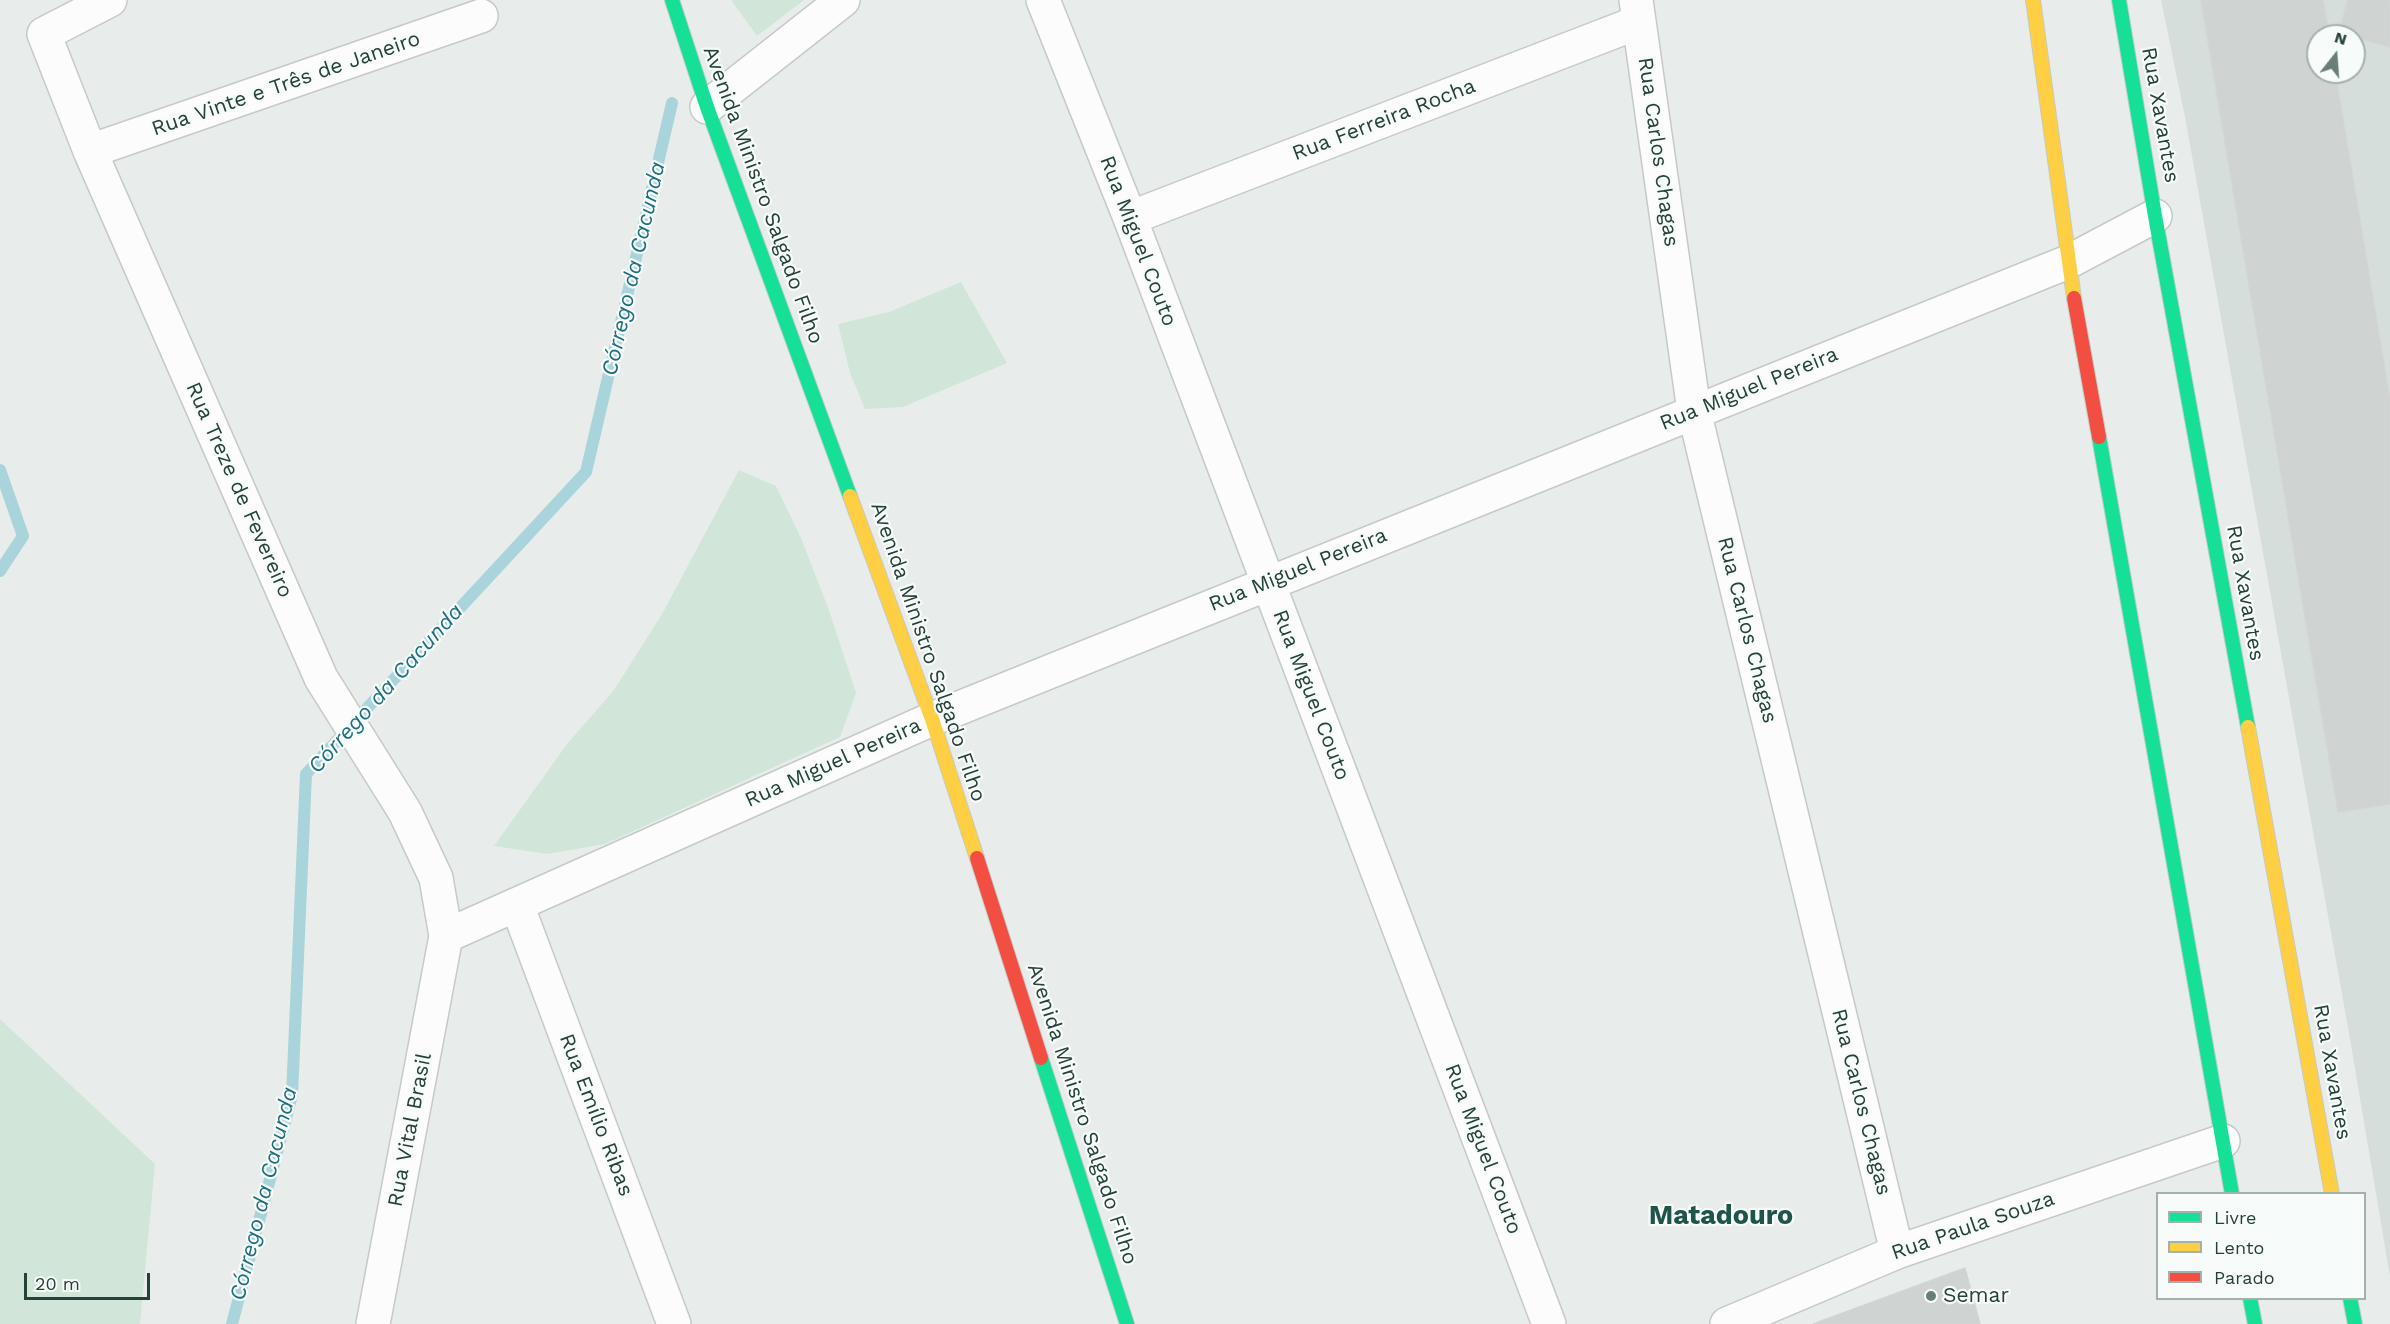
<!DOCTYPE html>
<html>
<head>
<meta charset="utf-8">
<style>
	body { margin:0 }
	#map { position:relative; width:2390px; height:1324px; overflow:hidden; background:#e8edeb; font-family:"Work Sans",sans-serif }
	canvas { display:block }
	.legend { position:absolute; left:2156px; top:1192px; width:210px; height:108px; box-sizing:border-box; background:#f7fbf9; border:2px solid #a3b1ad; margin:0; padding:8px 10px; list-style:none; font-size:18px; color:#24423a }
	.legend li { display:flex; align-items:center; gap:12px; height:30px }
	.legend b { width:30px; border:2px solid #a3b1ad }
	.north { position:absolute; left:2306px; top:24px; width:60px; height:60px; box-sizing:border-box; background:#f7fbf9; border:2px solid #a3b1ad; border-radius:50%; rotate:17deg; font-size:16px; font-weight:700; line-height:24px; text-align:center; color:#24423a }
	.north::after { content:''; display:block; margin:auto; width:21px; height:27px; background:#697e78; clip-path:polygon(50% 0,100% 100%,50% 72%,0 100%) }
	.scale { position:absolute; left:24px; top:1273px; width:126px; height:27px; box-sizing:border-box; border:3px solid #24423a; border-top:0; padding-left:8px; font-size:18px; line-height:21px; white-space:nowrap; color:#24423a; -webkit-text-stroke:4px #f7fbf9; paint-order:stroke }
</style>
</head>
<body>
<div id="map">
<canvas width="2390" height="1324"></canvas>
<ul class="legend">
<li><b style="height:8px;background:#16e098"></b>Livre</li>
<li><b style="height:8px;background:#ffcf43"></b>Lento</li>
<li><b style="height:8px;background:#f24e42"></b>Parado</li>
</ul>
<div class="north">N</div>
<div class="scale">20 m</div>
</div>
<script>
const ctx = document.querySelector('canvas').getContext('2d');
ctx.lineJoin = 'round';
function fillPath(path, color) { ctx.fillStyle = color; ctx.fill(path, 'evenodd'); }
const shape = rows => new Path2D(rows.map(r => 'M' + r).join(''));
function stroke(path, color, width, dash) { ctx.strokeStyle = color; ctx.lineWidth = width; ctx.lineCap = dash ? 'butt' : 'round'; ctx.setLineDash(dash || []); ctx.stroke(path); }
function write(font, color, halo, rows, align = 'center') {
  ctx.font = font + ' "Work Sans",sans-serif'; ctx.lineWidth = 4.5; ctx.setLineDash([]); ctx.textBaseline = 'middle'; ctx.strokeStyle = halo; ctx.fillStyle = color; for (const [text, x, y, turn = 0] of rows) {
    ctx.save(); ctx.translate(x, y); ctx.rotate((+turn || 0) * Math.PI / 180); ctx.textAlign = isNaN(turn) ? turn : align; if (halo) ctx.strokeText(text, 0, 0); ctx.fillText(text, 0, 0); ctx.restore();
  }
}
const built = shape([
	[2161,0,2390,0,2390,1277,2349,1033,2185,117],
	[2318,36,2354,36,2354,72,2318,72]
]);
const green = shape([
	[731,0,804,0,757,36],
	[961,282,1007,363,903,407,865,409,850,373,838,324,889,312],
	[739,470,776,486,801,538,829,610,856,693,840,737,605,844,547,854,494,846,567,744,614,690,662,614],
	[0,1019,155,1164,140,1324,0,1324]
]);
const stream = shape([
	[0,470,23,536,0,571],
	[232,1324,292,1095,306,774,586,472,672,103]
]);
const building = shape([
	[2201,0,2323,0,2329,36,2318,36,2318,72,2335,72,2390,400,2390,804,2338,812,2201,0],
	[2348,0,2390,0,2390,47,2339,33,2348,0],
	[1965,1268,1980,1324,1813,1324,1965,1268]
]);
const street = shape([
	[110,0,44,34,90,151,321,678,405,812,436,878,446,936,373,1324],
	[1043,0,1130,218,1549,1324],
	[1636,0,1694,411,1897,1252],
	[707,107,843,0],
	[90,151,481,16],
	[1130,218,1639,22],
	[517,905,674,1324],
	[446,936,932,719,2068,262,2155,216],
	[1727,1324,1897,1252,2223,1141]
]);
const fast = shape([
	[672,0,707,107,850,496],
	[2119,0,2155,216,2248,727],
	[2099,437,2232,1194],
	[1041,1058,1127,1324],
	[2250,1298,2255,1324],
	[2350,1298,2355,1324]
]);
const slow = shape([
	[2033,0,2074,298],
	[850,496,932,719,977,858],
	[2248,727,2332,1194]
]);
const jam = shape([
	[2074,298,2099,437],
	[977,858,1041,1058]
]);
const markers = [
	[1931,1296,6,"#697e78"]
];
const streetNames = [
	["Rua Vinte e Três de Janeiro",286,84,-19],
	["Rua Xavantes",2160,115,80],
	["Rua Ferreira Rocha",1384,120,-21],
	["Rua Carlos Chagas",1658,152,82],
	["Avenida Ministro Salgado Filho",763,195,70],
	["Rua Miguel Couto",1138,241,69],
	["Rua Miguel Pereira",1749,389,-22],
	["Rua Treze de Fevereiro",239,490,66],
	["Rua Miguel Pereira",1298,570,-22],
	["Rua Xavantes",2245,593,80],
	["Rua Carlos Chagas",1747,630,76],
	["Avenida Ministro Salgado Filho",928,652,71],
	["Rua Miguel Couto",1311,695,69],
	["Rua Miguel Pereira",833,763,-24],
	["Rua Xavantes",2332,1072,80],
	["Rua Carlos Chagas",1861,1102,76],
	["Avenida Ministro Salgado Filho",1082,1114,72],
	["Rua Emílio Ribas",596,1115,69],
	["Rua Vital Brasil",410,1130,-79],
	["Rua Miguel Couto",1483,1149,69],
	["Rua Paula Souza",1973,1226,-19]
];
const poiNames = [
	["Semar",1943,1296]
];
const waterNames = [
	["Córrego da Cacunda",634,269,-77],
	["Córrego da Cacunda",386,689,-48],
	["Córrego da Cacunda",264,1194,-76]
];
const districtNames = [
	["Matadouro",1721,1216]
];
fillPath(built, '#d6dedb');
fillPath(green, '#d1e6d8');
stroke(stream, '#a9d4db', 12);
fillPath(building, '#cfd4d2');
stroke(building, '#d1d6d4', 1.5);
stroke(street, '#c5cac8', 36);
stroke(fast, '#c3cbc8', 16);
stroke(slow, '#c3cbc8', 16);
stroke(jam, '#c3cbc8', 16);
stroke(street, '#fcfcfc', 33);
stroke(fast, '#16e098', 14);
stroke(slow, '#ffcf43', 14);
stroke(jam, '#f24e42', 14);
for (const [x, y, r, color] of markers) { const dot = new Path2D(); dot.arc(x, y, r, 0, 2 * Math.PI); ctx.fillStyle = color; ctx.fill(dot); stroke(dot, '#f7fbf9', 2); }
write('21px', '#24423a', '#f7fbf9', streetNames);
write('21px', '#24423a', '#f7fbf9', poiNames, 'left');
write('italic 22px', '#1c6f80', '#f7fbf9', waterNames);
write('bold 27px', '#1f5548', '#f7fbf9', districtNames);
</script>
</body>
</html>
